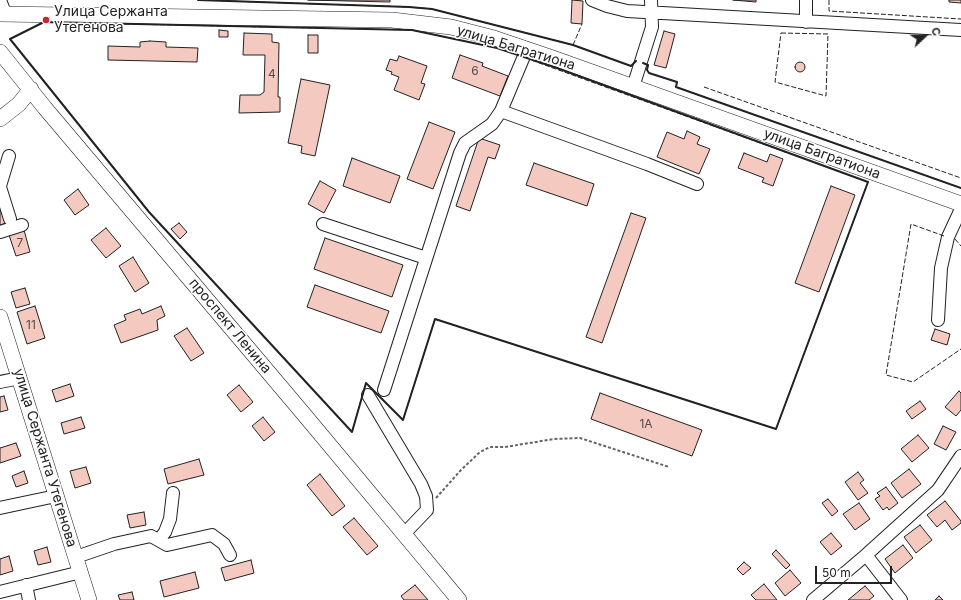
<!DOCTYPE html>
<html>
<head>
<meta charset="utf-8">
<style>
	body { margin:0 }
	#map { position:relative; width:961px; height:600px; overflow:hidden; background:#fff; font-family:Inter,sans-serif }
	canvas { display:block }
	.north { position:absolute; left:905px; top:16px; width:40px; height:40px; -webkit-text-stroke:3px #fff; paint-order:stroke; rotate:68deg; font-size:11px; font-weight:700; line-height:16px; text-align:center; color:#222 }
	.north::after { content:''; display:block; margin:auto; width:14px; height:18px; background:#222; clip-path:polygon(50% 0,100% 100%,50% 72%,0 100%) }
	.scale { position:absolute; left:815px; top:566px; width:77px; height:18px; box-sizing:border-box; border:2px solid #222; border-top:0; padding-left:5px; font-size:12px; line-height:14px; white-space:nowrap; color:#222; -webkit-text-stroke:3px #fff; paint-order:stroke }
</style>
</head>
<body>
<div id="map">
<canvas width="961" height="600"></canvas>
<div class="north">С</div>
<div class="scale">50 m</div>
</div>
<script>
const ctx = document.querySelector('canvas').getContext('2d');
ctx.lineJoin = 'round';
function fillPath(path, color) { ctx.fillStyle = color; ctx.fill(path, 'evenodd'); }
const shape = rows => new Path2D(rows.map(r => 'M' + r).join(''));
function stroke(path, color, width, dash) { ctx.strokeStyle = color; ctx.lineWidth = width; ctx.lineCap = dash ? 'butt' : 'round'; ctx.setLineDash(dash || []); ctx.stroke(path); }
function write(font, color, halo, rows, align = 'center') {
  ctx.font = font + ' Inter,sans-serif'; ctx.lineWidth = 3; ctx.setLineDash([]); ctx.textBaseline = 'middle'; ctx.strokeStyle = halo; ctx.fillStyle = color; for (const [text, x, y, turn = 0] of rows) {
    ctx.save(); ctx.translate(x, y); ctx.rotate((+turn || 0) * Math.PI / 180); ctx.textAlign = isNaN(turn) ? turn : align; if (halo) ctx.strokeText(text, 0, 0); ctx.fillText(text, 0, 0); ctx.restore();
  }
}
const building = shape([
	[308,0,390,0,390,2,308,0],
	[572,0,583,1,582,24,571,23,572,0],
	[733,0,756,0,756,2,733,0],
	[949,0,961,0,961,3,949,2,949,0],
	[219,30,228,31,228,37,219,37,219,30],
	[664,31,675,34,666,68,654,65,664,31],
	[244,33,272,34,272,42,279,43,278,97,280,97,280,112,239,113,240,95,260,95,264,92,265,55,243,55,244,33],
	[308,35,318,35,318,53,308,53,308,35],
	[150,41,166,42,166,47,198,48,197,62,108,60,108,46,140,47,140,42,150,41],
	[460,55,483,63,482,66,508,76,500,96,452,78,460,55],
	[399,56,427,66,421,83,425,84,419,100,394,90,399,77,391,74,392,72,386,70,390,59,397,61,399,56],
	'795 67a5 5 0 1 1 10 0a5 5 0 1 1-10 0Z',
	[301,79,330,85,315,156,301,153,302,146,288,143,301,79],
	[429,122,455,132,433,189,407,179,429,122],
	[687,131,700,137,697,144,710,149,699,174,657,157,667,132,684,139,687,131],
	[479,138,500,145,495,159,488,157,470,211,456,206,479,138],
	[744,153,767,162,770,154,783,159,773,186,762,182,764,178,738,168,744,153],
	[352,158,400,176,390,203,343,186,352,158],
	[534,163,594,184,587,206,526,185,534,163],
	[320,181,336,190,324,213,308,204,320,181],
	[831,186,855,195,819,292,795,283,831,186],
	[78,189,89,205,75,215,64,200,78,189],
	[0,205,6,223,0,225,0,205],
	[631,213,646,218,602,343,586,337,631,213],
	[179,223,187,232,180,239,171,229,179,223],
	[106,228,121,246,106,258,91,240,106,228],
	[24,230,30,252,16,256,9,235,24,230],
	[325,238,403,265,392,297,314,269,325,238],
	[133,257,149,283,135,292,119,266,133,257],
	[315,285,389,311,381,333,307,307,315,285],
	[25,288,30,304,16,308,11,292,25,288],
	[35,306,45,338,27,344,17,312,35,306],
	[161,306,165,316,157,320,158,330,121,343,114,325,126,320,124,315,140,309,142,314,161,306],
	[187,328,204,353,191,361,174,336,187,328],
	[935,329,950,334,947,345,931,340,935,329],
	[70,384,74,396,56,402,52,390,70,384],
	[239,385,253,402,241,412,227,395,239,385],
	[959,391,961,393,961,410,956,416,945,407,959,391],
	[600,393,702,430,692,456,591,419,600,393],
	[4,396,8,410,0,412,0,397,4,396],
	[920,401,926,409,912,419,906,411,920,401],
	[81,417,85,428,64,434,61,423,81,417],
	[263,417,275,432,264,441,252,426,263,417],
	[943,426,956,432,946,450,934,444,943,426],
	[918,435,929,448,912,462,901,449,918,435],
	[16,443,21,456,0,463,0,448,16,443],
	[199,459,204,475,168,484,164,469,199,459],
	[86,467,91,483,75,488,70,471,86,467],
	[909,469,921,484,902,498,891,483,909,469],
	[24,471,28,483,16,487,12,476,24,471],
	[858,472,864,480,860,483,868,493,858,500,845,482,858,472],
	[320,474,345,506,332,516,307,485,320,474],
	[886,487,898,503,889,510,887,507,883,510,875,499,880,496,877,493,886,487],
	[828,499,838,511,832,516,822,503,828,499],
	[945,501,961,521,961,523,952,530,945,520,937,527,927,515,945,501],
	[859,503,870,519,855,530,843,514,859,503],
	[144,512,146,525,130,528,127,515,144,512],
	[354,518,378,546,367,555,343,527,354,518],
	[920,525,932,540,916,553,904,537,920,525],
	[831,533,842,546,831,555,820,542,831,533],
	[903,545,913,558,895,573,885,559,903,545],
	[47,547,51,562,38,565,34,551,47,547],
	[776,550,790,565,786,569,772,554,776,550],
	[9,556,13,571,0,575,0,559,9,556],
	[251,560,254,573,225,581,221,568,251,560],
	[744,562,751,568,743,575,737,569,744,562],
	[790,570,801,583,785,596,775,583,790,570],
	[195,572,199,588,164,597,160,581,195,572],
	[764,584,777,600,756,600,751,595,764,584],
	[415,585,428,600,404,600,401,596,415,585],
	[865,586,874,596,869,600,848,600,865,586],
	[132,592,134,600,120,600,118,595,132,592],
	[939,596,943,600,935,600,939,596]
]);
const path = shape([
	[436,498,461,470,480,452,490,447,505,447,554,439,580,438,669,467]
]);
const minor = shape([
	[0,0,5,13],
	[592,0,607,6,627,11,961,30],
	[806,22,806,0],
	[633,87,652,27,651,0],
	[501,111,647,164,697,184],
	[0,186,9,156],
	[0,187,10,219],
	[323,224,426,258],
	[0,232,22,225],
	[938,320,941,268,948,237,961,209],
	[0,382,20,378],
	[384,390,460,153,465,143,492,124,501,111,527,49],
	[368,395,421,484,426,496,427,510,404,534],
	[0,508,56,496],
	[159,540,165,532,170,519,173,493],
	[866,555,901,600],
	[76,557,114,544,151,536,167,545,212,535,224,544,230,555],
	[26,585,29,600],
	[0,592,81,572],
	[813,600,866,555,938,490,961,456]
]);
const major = shape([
	[0,14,392,20,451,27,494,38,553,58,961,204],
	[0,52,45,108,302,412,459,600],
	[0,119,19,104,31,89],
	[0,317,89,600]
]);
const fence = shape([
	[198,0,409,7,432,9,573,45,631,66,636,61],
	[829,0,829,11,961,19],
	[79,23,44,22,10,39,149,212,352,432,366,383,403,420,435,319,776,429,868,182,531,60],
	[125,24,412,30,497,48,518,55],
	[781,33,828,34,826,96,775,82,781,33],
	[573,45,582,24],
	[648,65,647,70,649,73,677,82,676,87,961,188],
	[704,87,961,178],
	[944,236,911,224,886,375,913,382,961,349],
	[955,239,961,246]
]);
const wall = shape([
	[198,0,409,7,432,9,573,45,631,66,636,61],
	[44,22,412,30,497,48,557,68,868,182,776,429,435,319,403,420,366,383,352,432,149,212,10,39,44,22],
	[643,63,648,65,647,70,649,73,677,82,676,87,961,188]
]);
const markers = [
	[46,20,4,"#c62828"]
];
const numberNames = [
	["6",475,71],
	["4",272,74],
	["7",20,243],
	["11",31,325],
	["1A",646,424]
];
const poiNames = [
	["Улица Сержанта",54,12],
	["Утегенова",54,28]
];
const streetNames = [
	["улица Багратиона",516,48,17],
	["улица Багратиона",822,154,20],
	["проспект Ленина",230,326,50],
	["улица Сержанта Утегенова",45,458,73]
];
fillPath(building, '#f3c9c0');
stroke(building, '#222', 1);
stroke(minor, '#222', 14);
stroke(major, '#222', 16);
stroke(path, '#646464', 2, [3, 2]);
stroke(minor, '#fff', 12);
stroke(major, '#fff', 15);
stroke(fence, '#222', 1, [5, 2]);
stroke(wall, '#222', 2);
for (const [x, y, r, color] of markers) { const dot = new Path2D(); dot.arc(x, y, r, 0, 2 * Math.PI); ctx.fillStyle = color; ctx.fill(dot); stroke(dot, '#fff', 1.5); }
write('12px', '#564c4a', null, numberNames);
write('14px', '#222', '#fff', poiNames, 'left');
write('14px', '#222', '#fff', streetNames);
</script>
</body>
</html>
